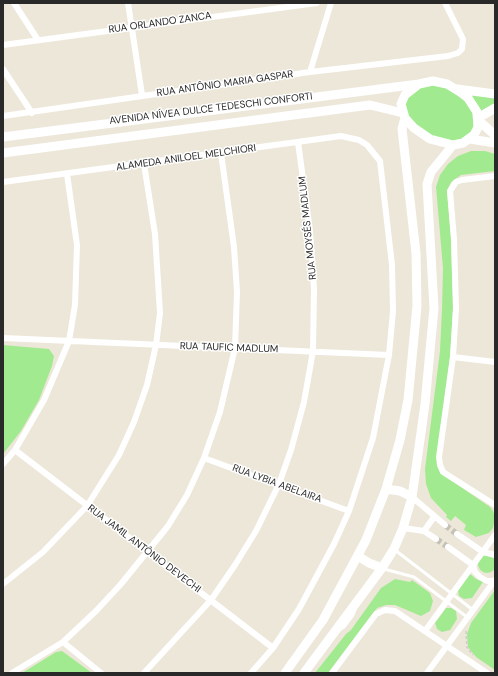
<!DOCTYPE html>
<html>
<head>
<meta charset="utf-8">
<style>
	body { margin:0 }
	#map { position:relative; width:498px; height:676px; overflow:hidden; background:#ede7d9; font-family:"DM Sans",sans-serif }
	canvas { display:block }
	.frame { position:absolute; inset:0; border:4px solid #292929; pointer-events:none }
</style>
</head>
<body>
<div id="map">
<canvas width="498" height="676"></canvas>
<div class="frame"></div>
</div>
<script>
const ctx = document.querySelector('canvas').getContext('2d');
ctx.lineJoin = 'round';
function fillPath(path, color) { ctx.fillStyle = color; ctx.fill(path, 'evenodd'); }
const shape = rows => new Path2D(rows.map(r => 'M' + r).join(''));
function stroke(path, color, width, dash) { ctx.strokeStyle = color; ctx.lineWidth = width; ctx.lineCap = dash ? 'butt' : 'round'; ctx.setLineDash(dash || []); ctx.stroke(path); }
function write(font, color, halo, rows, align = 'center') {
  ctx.font = font + ' "DM Sans",sans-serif'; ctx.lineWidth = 3; ctx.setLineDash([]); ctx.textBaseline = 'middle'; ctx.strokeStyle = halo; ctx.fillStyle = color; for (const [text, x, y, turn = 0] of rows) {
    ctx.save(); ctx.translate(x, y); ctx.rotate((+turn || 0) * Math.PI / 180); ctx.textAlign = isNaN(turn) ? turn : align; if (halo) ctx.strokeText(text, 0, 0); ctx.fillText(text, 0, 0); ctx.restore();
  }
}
const green = shape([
	[429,83,455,91,472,109,474,130,459,142,436,139,408,119,404,100,407,96],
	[466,94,495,96,495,106,480,116],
	[471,151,485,151,495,154,495,171,461,175,451,182,447,191,451,239,453,308,450,357,437,457,442,474,490,507,493,511,495,517,493,528,489,533,476,537,464,530,466,525,455,516,451,521,446,517,447,515,431,498,426,484,425,469,440,351,442,309,443,268,436,187,440,175,448,164,458,156],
	[3,345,49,349,54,356,52,366,39,400,21,431,3,454],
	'478 564a9 9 0 1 1 18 0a9 9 0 1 1-18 0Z',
	[469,573,476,579,483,582,472,598,464,599,459,596,458,591],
	[395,579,410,582,412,580,430,593,433,601,430,611,421,616,395,605,386,605,377,608,328,673,315,673,346,634,351,630,381,588],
	[495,590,495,670,476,657,471,651,468,647,467,634,471,623],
	[446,608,451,608,456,611,457,619,450,630,442,632,437,629,435,623],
	[62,651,92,673,22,673,56,652]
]);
const streetTunnel = shape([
	[445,525,457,534],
	[436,539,448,547]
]);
const path = shape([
	[466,631,467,647,473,655]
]);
const lane = shape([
	[395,550,473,610],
	[384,569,414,577,467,617],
	[341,629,344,627,353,615,355,610]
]);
const street = shape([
	[14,3,38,40],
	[128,3,142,95],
	[3,45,317,3],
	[3,69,32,113],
	[310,72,331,3],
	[3,116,310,72,448,56,458,53,462,49,463,39,445,3],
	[495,176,462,180,456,182,450,191,454,239,456,308,453,357,439,457,440,465,443,472,495,505],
	[3,182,341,136,359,140,367,145,380,161,392,265,393,311,389,355,373,438,349,511,334,544,299,609,273,648,251,673],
	[3,338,389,355],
	[453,357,495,362],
	[15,450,273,648],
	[204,458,349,511],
	[3,464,15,450,44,400,69,341,75,305,77,245,67,174],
	[412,497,445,525],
	[403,528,424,531,436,539],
	[424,531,434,517],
	[457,534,483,552,495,555],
	[448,547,473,565,475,572,480,577,487,581,494,581],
	[3,584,43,552,87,506,119,455,134,422,147,385,156,345,160,313,155,234,144,164],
	[425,631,495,535],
	[63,642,101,673],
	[12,673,63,642,96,611,121,584,168,526,187,495,204,458,220,412,235,348,237,292,234,247,221,153],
	[144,673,211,600,235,565,256,531,279,484,291,450,304,402,313,351,314,289,310,231,298,142],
	[332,673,376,614,385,610,395,611,487,673],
	[427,673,495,580]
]);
const secondary = shape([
	[433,81,447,84,460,92,468,98,477,112,478,127,474,135,463,143,453,145,430,139,414,128,405,118,401,104,405,95,419,84,433,81],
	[457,89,495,94],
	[478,118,495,108],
	[479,121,495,135],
	[3,137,419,84],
	[470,139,495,143],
	[3,153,370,105,403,113],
	[386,489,400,491,412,497],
	[358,556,369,563,382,568],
	[285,673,323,620,366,540,386,489,400,440,408,400,417,306,416,253,402,129,405,118],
	[304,673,382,568,394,549,403,528,412,497,425,404,434,308,427,184,431,172,453,145]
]);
const streetNames = [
	["RUA ORLANDO ZANCA",160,23,-8],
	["RUA ANTÔNIO MARIA GASPAR",225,84,-8],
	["AVENIDA NÍVEA DULCE TEDESCHI CONFORTI",211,109,-7],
	["ALAMEDA ANILOEL MELCHIORI",186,158,-8],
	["RUA MOYSÉS MADLUM",308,228,-96],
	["RUA TAUFIC MADLUM",229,348,2],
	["RUA LYBIA ABELAIRA",277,484,20],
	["RUA JAMIL ANTÔNIO DEVECHI",144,549,37]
];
fillPath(green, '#a2ea8f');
stroke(streetTunnel, '#c6c1b6', 6, [6, 3]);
stroke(path, '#ccc', 1.5, [3, 2]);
stroke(lane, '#fff', 3);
stroke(street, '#fff', 6);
stroke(secondary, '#fff', 9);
write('10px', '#292929', '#fff', streetNames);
</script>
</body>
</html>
